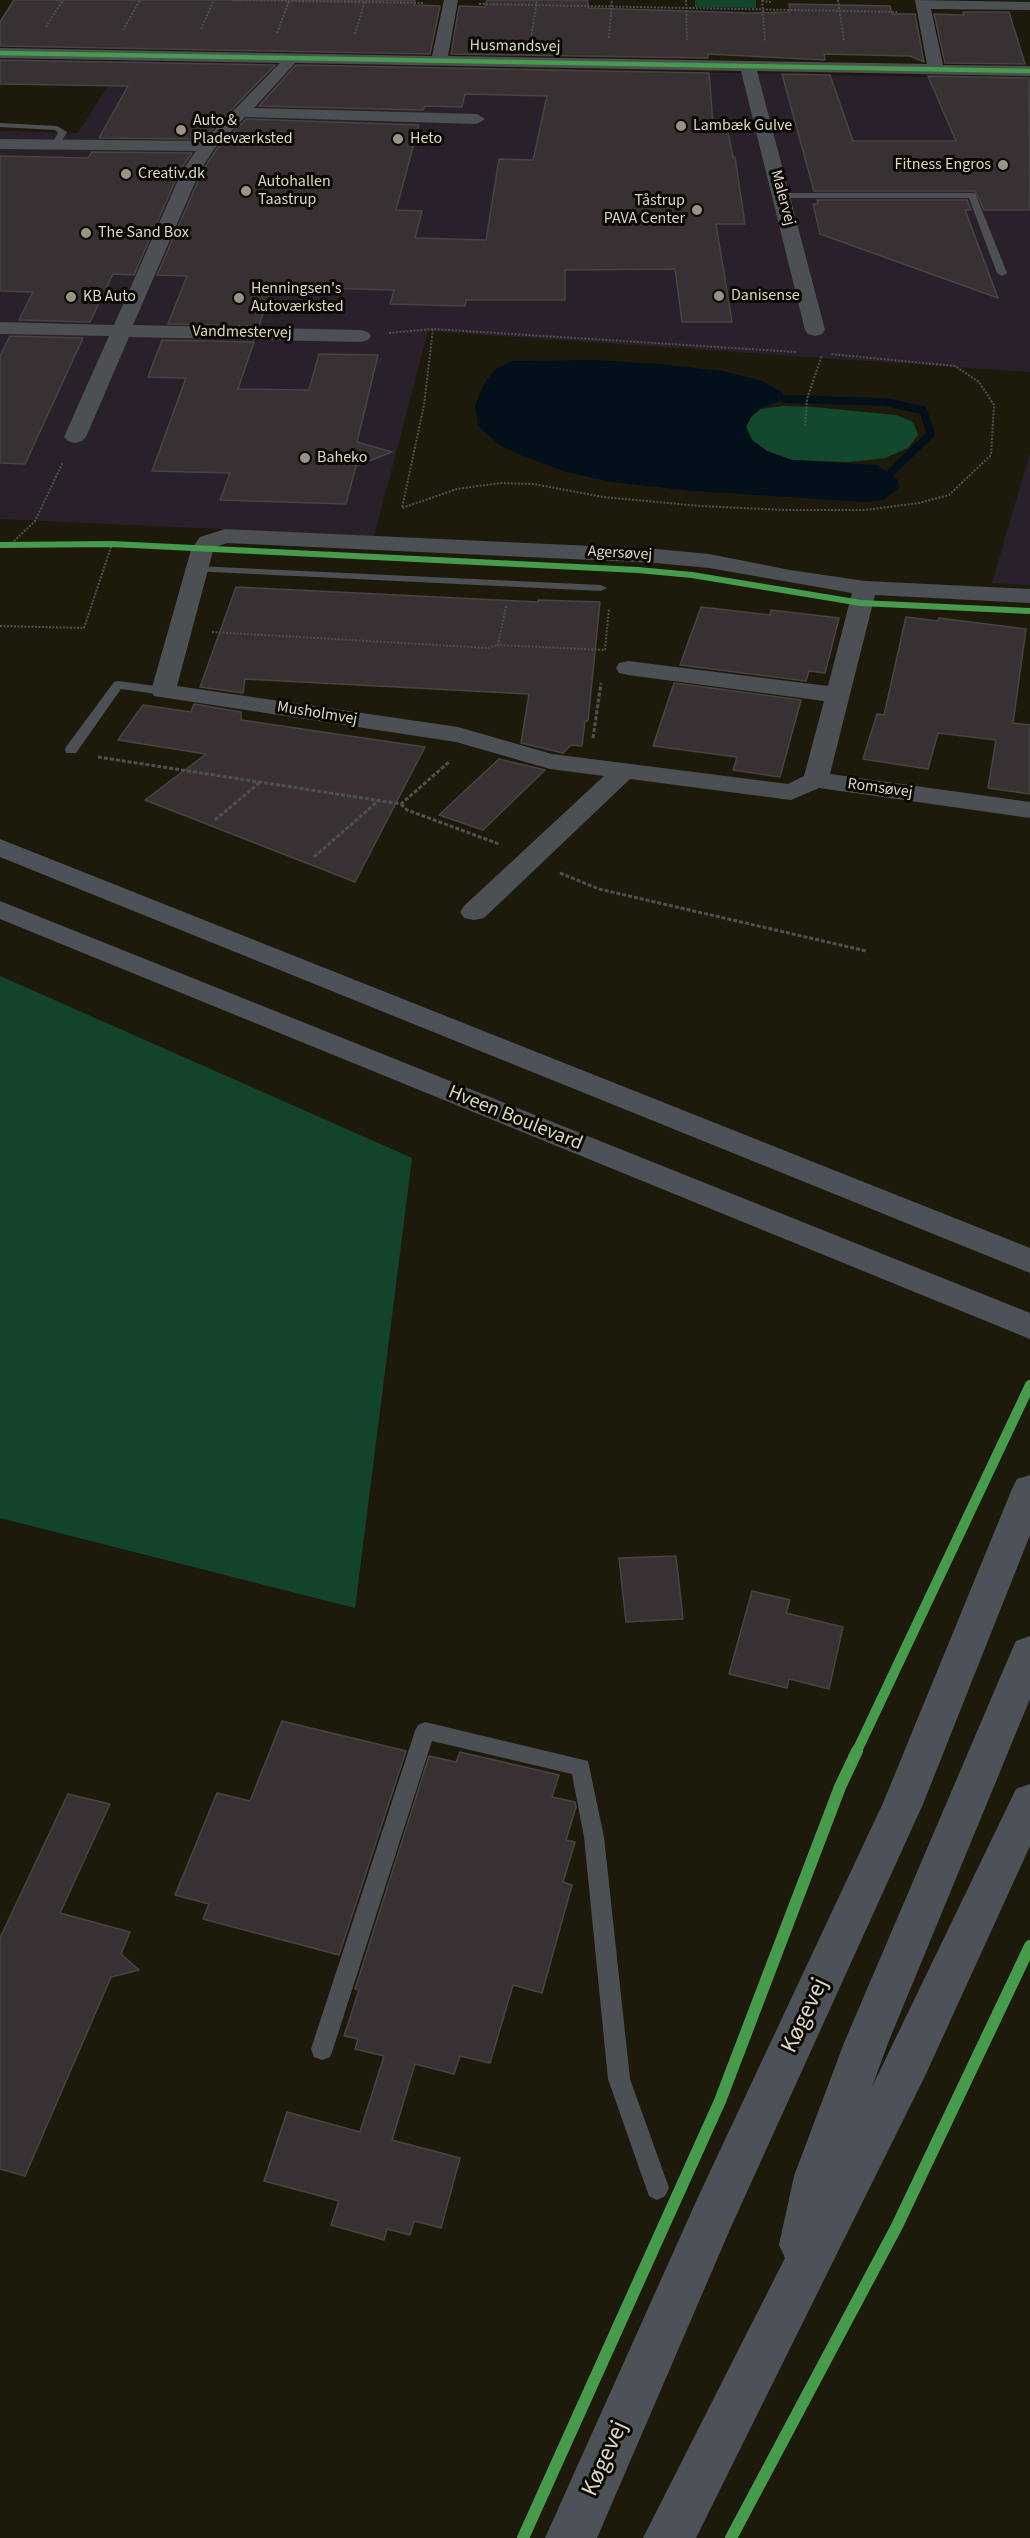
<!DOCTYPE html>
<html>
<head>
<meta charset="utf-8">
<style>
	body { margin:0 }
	canvas { display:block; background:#1d1a0c }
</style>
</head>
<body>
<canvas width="1030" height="2538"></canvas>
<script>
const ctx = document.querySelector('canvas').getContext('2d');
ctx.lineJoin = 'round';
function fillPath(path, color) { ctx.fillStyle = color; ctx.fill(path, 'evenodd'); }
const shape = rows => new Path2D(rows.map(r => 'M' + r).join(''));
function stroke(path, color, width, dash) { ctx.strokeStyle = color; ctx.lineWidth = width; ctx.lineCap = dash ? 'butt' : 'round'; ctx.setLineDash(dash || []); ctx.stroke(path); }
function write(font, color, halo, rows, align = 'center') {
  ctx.font = font + ' "Source Sans 3",sans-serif'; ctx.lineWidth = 6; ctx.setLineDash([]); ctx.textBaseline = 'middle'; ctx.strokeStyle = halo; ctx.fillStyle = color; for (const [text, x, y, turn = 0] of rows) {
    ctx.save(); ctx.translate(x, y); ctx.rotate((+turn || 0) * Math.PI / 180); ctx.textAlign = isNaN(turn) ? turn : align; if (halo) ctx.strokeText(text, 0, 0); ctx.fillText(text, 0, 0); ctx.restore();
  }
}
const industrial = shape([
	[124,61,1030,79,1030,372,428,331,374,536,0,519,0,131,78,133],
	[1030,453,1030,585,992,583]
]);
const green = shape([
	[695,0,756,0,756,8,695,7],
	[0,976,412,1158,355,1608,0,1518]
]);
const forest = shape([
	[783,406,813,407,896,415,913,422,918,435,908,448,885,458,849,462,792,460,767,451,752,440,746,427,751,417,761,409]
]);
const water = shape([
	[596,360,660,364,723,371,762,381,782,392,785,399,761,408,751,417,746,427,752,440,767,451,792,460,877,465,897,479,900,487,884,500,865,502,692,491,612,482,566,472,528,458,502,447,478,426,475,405,484,384,494,370,512,361]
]);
const stream = shape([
	[785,399,885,402,923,410,931,434,890,473]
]);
const building = shape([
	[14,0,415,0,414,5,440,6,430,54,0,46,0,22,14,0],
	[487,0,588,0,588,8,751,13,790,12,789,4,890,6,892,14,915,14,924,62,910,56,824,54,825,60,708,54,708,58,451,54,459,6,485,7,487,0],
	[963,12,1009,12,1025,64,945,63,934,14,964,15,963,12],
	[0,60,275,65,203,139,99,138,128,86,0,84,0,60],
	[296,65,709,73,713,123,726,123,733,157,735,157,745,224,716,224,732,322,682,322,675,269,565,270,565,300,466,300,465,306,390,304,394,290,287,287,285,292,270,292,259,326,168,324,187,276,157,275,202,172,216,150,246,119,419,125,396,210,422,211,415,238,486,240,499,159,533,160,547,96,465,94,462,107,425,106,423,110,259,106,296,65],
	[782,74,830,75,853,141,956,141,928,76,1029,78,1030,210,984,210,975,191,814,191,782,74],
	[92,152,192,153,180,170,134,275,113,274,90,322,19,320,33,292,0,291,0,156,88,158,92,152],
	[817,200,967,200,971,210,965,210,998,298,820,234,813,204,818,204,817,200],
	[10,336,83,338,25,464,0,463,0,356,10,336],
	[162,340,254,342,238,389,309,390,319,354,378,355,357,442,392,452,356,466,346,504,220,500,230,473,152,471,186,378,148,377,162,340],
	[236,587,538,602,538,600,600,602,588,721,585,721,582,746,571,745,563,753,521,743,529,694,245,679,243,693,200,687,236,587],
	[701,607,770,615,771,610,839,618,825,673,809,671,806,681,680,665,701,607],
	[906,617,938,621,939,618,1026,629,1013,723,1030,725,1030,794,988,788,996,740,938,733,928,769,863,759,877,714,884,715,906,617],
	[674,683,801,700,780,777,733,770,737,757,653,746,674,683],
	[194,704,241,712,241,720,425,747,355,882,145,800,206,754,118,740,143,705,191,712,194,704],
	[499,759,545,770,483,830,439,815,499,759],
	[676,1556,683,1619,626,1622,619,1558,676,1556],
	[752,1591,790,1600,786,1613,843,1627,829,1689,789,1679,787,1688,729,1674,752,1591],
	[282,1721,406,1751,339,1955,203,1919,209,1904,175,1895,217,1793,250,1801,282,1721],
	[460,1752,559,1775,552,1797,575,1802,576,1807,566,1840,575,1842,563,1882,572,1885,542,1993,513,1985,490,2063,460,2056,454,2074,415,2064,392,2140,460,2158,441,2228,414,2221,410,2235,387,2229,384,2240,331,2225,339,2201,264,2181,287,2112,360,2132,384,2056,355,2049,358,2039,344,2036,359,1990,355,1989,429,1756,456,1762,460,1752],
	[68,1794,110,1804,60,1913,130,1932,121,1954,139,1970,111,1977,25,2176,0,2169,0,1938,68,1794]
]);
const pathFar1 = shape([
	[232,0,423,3],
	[686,0,687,40],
	[762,0,765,41],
	[838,0,844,41],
	[762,1,771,2],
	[479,4,897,12],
	[46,27,63,0],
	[201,29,214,0],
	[123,30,140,0],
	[277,33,289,1],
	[355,34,365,1],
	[531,38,537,0],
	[609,38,612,0],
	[389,333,433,329],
	[796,352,433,329,424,405,402,508,457,489,500,483,534,484,603,497,700,506,785,510,865,510,919,503,949,495,991,455,994,405,979,382,955,366,830,354],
	[805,426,807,399,822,355],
	[9,546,35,521,63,462],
	[506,606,498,645,605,650,609,608],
	[0,626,84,628,112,544],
	[212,632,488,648,498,645]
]);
const path = shape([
	[593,738,601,683],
	[98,757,401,804,449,762],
	[401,804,407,810,499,844],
	[215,820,259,783],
	[314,857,378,801],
	[560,873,599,889,866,951]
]);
const lane = shape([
	[0,123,57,126,67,132,59,146,56,147,52,144,58,133,55,130,0,127,0,123],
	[782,193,975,193,1007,273,1002,276,997,273,969,198,779,198,779,194,782,193],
	[196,566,601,585,607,588,601,591,192,571,190,569,196,566],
	[118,681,163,687,169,691,163,695,121,689,76,753,66,753,65,750,66,747,114,682,118,681],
	[425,1722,588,1761,604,1837,630,2079,669,2188,665,2196,657,2200,649,2196,608,2079,584,1837,572,1774,432,1741,333,2049,330,2057,322,2060,314,2057,311,2049,415,1731,418,1725,425,1722]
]);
const street = shape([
	[444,0,458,0,448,56,927,64,915,0,1030,2,1030,10,931,9,943,65,1030,66,1030,76,757,71,825,330,822,334,815,336,808,334,805,330,741,71,295,63,254,108,477,114,485,119,477,124,245,117,214,149,200,171,133,325,361,330,368,332,371,336,368,340,361,342,129,337,86,437,82,441,75,443,68,441,64,437,109,336,0,334,0,322,114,325,182,171,196,151,0,149,0,139,204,141,280,63,0,58,0,48,432,56,444,0],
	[225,529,656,549,709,554,790,570,865,581,1030,589,1030,603,875,595,830,774,1030,802,1030,818,819,788,791,800,630,779,484,918,474,920,464,918,460,912,464,906,604,776,550,769,456,742,154,696,151,691,191,550,200,537,225,529],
	[227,543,656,563,709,568,852,593,828,686,628,661,619,663,616,668,619,673,628,675,824,701,804,776,788,784,552,754,458,727,177,686,213,551,216,547,227,543]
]);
const secondary = shape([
	[0,839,1030,1248,1030,1273,0,857,0,839],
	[0,901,1030,1313,1030,1339,0,919,0,901],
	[1030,1475,1030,1535,923,1804,731,2227,597,2538,545,2538,699,2195,883,1803,1012,1489,1017,1479,1030,1475],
	[1030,1636,1030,1699,888,2043,872,2087,1016,1789,1030,1784,1030,1846,925,2076,696,2538,643,2538,785,2258,779,2245,794,2176,844,2043,1011,1652,1016,1641,1030,1636]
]);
const cyclewayFar3 = shape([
	[0,53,1030,71]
]);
const cyclewayFar2 = shape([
	[0,545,112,544,638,570,692,575,861,603,1030,611]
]);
const cyclewayFar1 = shape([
	[856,1753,1030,1385]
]);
const cycleway = shape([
	[523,2538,720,2101,840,1787,857,1751],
	[731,2538,897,2226,1030,1946]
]);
const markers = [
	[681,126,6,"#989586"],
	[181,130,6,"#989586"],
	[398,139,6,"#989586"],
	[1003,165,6,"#989586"],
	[126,174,6,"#989586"],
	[246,191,6,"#989586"],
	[697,210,6,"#989586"],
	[86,233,6,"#989586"],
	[719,296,6,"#989586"],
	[71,297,6,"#989586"],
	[239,298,6,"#989586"],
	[305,458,6,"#989586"]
];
const farStreetnames = [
	["Husmandsvej",515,47,1],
	["Malervej",782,198,75],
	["Vandmestervej",242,333,1],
	["Agersøvej",620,554,3],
	["Musholmvej",317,714,9],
	["Romsøvej",880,789,8]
];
const farPoinames = [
	["Auto &",193,121],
	["Pladeværksted",193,139],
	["Lambæk Gulve",693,126],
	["Heto",410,139],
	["Fitness Engros",991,165,"right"],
	["Creativ.dk",138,174],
	["Autohallen",258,182],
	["Taastrup",258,200],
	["Tåstrup",685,201,"right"],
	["PAVA Center",685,219,"right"],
	["The Sand Box",98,233],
	["Henningsen's",251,289],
	["Autoværksted",251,307],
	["Danisense",731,296],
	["KB Auto",83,297],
	["Baheko",317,458]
];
const streetNames = [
	["Hveen Boulevard",515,1119,22]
];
const nearStreetnames = [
	["Køgevej",806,2016,-65],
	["Køgevej",606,2459,-66]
];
fillPath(industrial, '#29202b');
fillPath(green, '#12442b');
fillPath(forest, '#12492d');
fillPath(water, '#040f1c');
stroke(stream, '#040f1c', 8);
fillPath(building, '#393033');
stroke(building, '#484441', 1.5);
stroke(pathFar1, '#4e5050', 2, [2, 1.5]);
stroke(path, '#4e5050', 3, [4, 2]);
fillPath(lane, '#4c5054');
fillPath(street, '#4c5054');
fillPath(secondary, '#4d5259');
stroke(cyclewayFar3, '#469c4c', 4.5);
stroke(cyclewayFar2, '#469c4c', 6);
stroke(cyclewayFar1, '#469c4c', 10);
stroke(cycleway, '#469c4c', 12);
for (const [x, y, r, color] of markers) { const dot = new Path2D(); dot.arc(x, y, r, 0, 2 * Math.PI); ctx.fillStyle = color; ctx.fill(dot); stroke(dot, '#0b0902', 2); }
write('16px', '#dad7c8', '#0b0902', farStreetnames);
write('16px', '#dad7c8', '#0b0902', farPoinames, 'left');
write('20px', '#dad7c8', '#0b0902', streetNames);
write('24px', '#dad7c8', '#0b0902', nearStreetnames);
</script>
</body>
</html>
